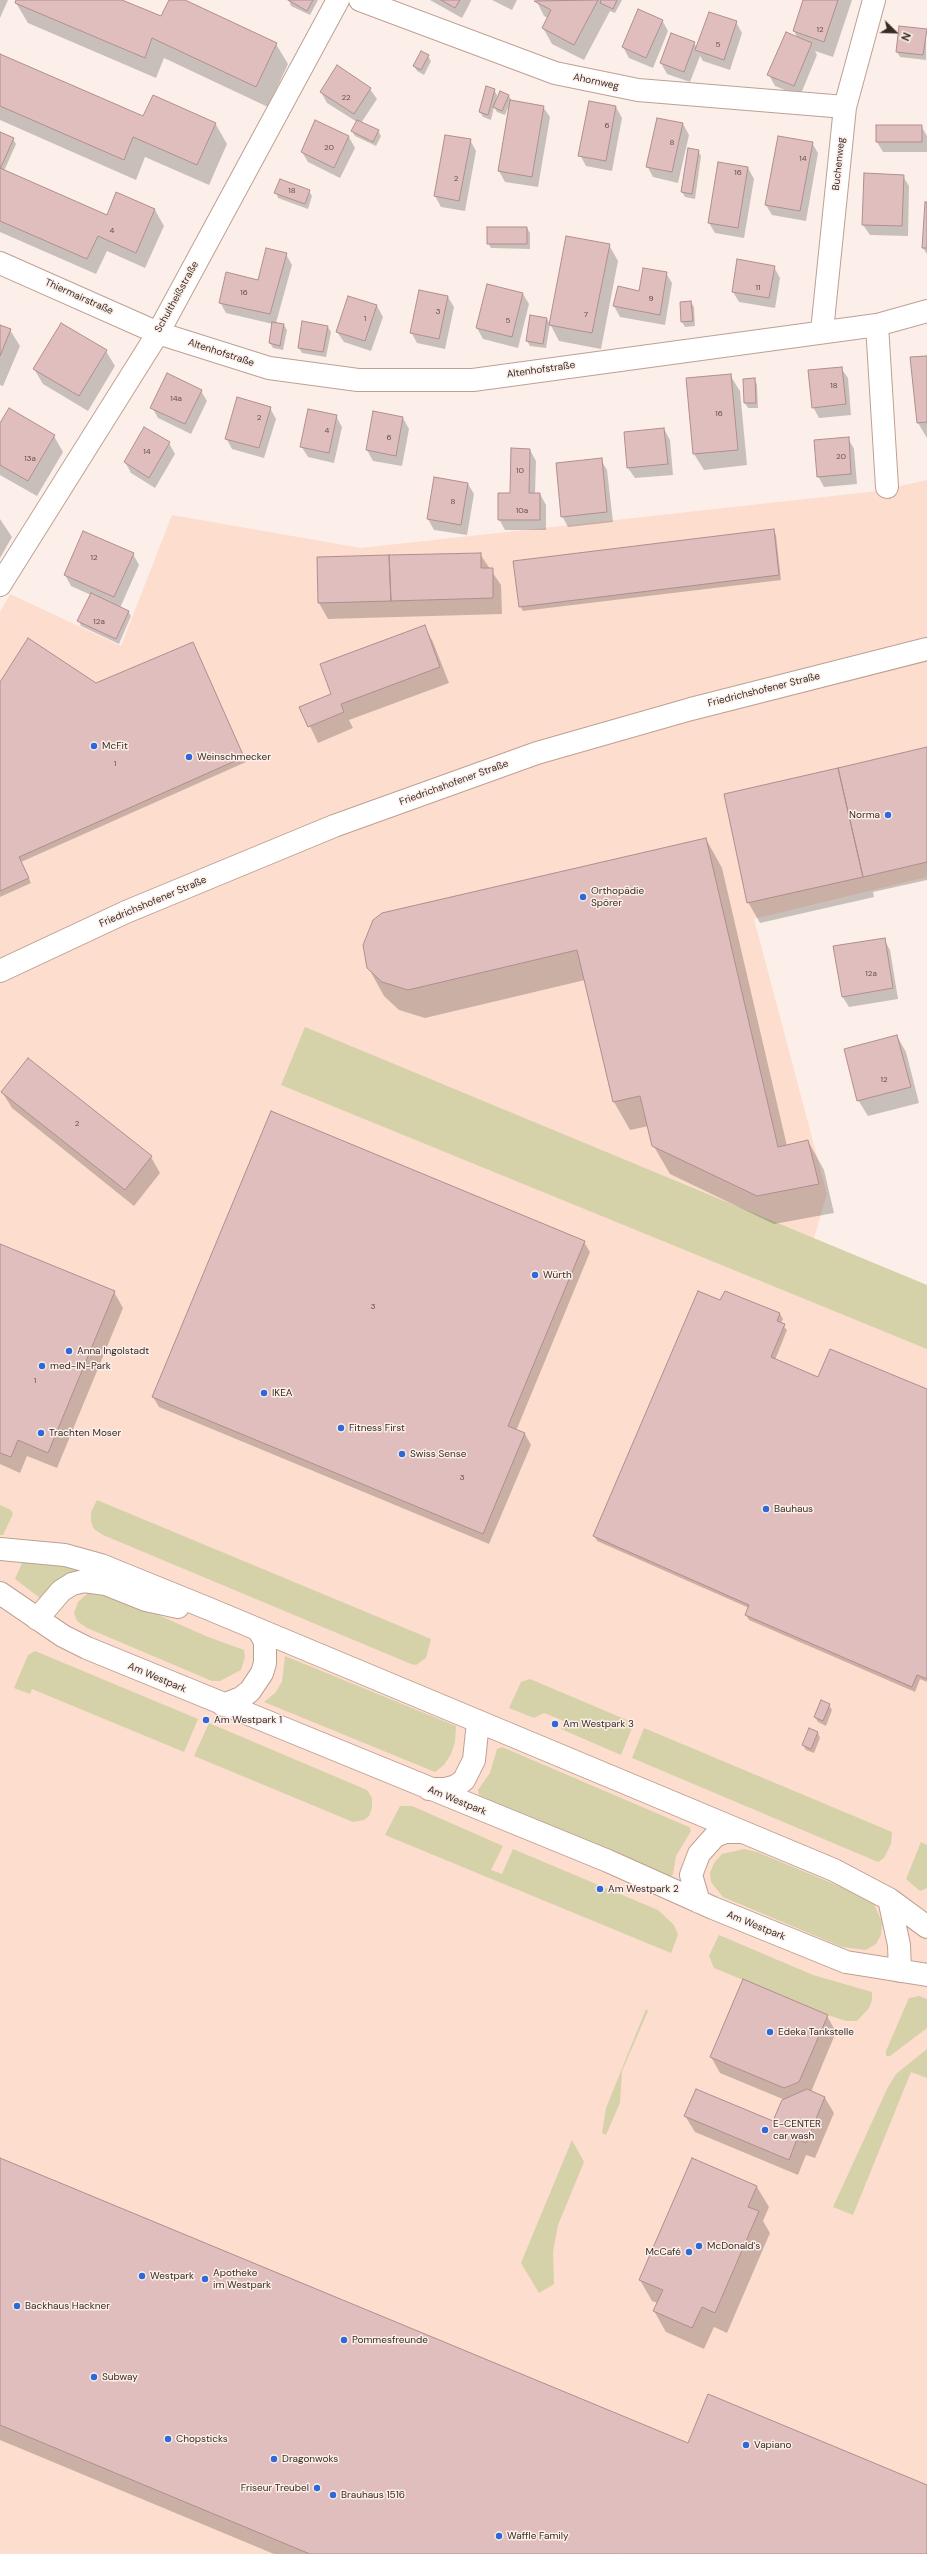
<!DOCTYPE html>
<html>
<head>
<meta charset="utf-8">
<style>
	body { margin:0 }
	#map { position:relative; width:927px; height:2554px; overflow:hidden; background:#fcefe9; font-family:"DM Sans",sans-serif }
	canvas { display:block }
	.north { position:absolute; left:875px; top:12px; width:40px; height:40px; -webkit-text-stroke:3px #fcefe9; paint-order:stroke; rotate:113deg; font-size:11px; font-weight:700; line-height:16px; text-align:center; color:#372b25 }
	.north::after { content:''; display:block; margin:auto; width:14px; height:18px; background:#372b25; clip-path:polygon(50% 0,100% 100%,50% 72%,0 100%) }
</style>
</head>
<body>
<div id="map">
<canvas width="927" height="2554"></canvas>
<div class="north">N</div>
</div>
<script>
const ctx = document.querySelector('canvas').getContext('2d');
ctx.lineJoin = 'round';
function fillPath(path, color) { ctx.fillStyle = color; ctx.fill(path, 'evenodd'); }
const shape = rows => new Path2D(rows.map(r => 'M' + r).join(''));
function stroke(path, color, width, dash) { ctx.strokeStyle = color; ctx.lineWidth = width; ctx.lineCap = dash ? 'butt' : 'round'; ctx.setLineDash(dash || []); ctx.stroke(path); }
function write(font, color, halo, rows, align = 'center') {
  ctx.font = font + ' "DM Sans",sans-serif'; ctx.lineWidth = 3; ctx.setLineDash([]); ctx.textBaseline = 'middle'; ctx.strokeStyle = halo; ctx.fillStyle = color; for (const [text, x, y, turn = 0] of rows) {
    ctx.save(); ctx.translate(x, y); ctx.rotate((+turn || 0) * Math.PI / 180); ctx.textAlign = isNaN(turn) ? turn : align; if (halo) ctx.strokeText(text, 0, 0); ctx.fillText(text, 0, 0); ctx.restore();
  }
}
const built = shape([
	[927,480,927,877,754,919,827,1194,797,1295,927,1348,927,2554,0,2554,0,612,10,594,121,646,172,515,361,548,878,491]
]);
const green = shape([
	[305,1027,927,1285,927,1349,281,1085],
	[97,1500,431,1639,426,1658,416,1665,411,1664,103,1535,94,1529,91,1522,91,1512],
	[0,1505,11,1510,13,1514,3,1535,0,1535],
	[23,1561,55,1562,78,1571,58,1580,40,1598,15,1579],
	[91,1590,102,1590,208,1637,244,1650,245,1657,241,1670,220,1681,212,1681,87,1628,77,1621,74,1613,78,1602],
	[35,1651,198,1719,184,1752,32,1689,30,1694,14,1688,28,1655],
	[285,1656,456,1726,455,1742,451,1754,444,1765,435,1772,264,1702,275,1693,282,1682],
	[530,1679,634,1723,621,1755,561,1729,564,1721,544,1713,534,1718,509,1708,521,1682],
	[209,1723,367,1790,372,1798,372,1808,369,1816,364,1820,353,1822,194,1756],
	[644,1728,892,1832,891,1844,884,1858,878,1862,632,1758],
	[502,1747,689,1827,691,1831,676,1856,673,1874,670,1877,479,1797,478,1790,490,1773,497,1749],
	[400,1806,412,1806,503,1846,491,1870,502,1874,513,1849,658,1910,674,1925,678,1935,671,1953,385,1835],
	[921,1842,927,1845,927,1888,920,1891,906,1879],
	[744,1849,757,1852,863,1896,874,1904,882,1922,881,1935,876,1944,866,1950,842,1947,723,1897,711,1882,710,1873,714,1863,722,1854],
	[719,1935,813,1975,872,1992,872,2000,869,2008,857,2021,846,2021,828,2015,714,1968,709,1956],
	[919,1996,927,1999,927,2028,890,2056,886,2056,886,2051,909,1998],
	[646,2009,648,2011,622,2071,620,2103,606,2135,602,2133,606,2108],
	[927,2049,927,2078,911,2072,853,2215,833,2207,888,2087,896,2074],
	[572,2140,584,2162,558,2225,553,2252,554,2284,539,2293,521,2263]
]);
const shadow = shape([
	[0,0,8,0,0,18],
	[17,0,120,0,162,18,170,0,183,0,276,44,288,64,268,107,164,58,156,78,28,23,16,3],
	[289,0,318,0,310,15,291,6],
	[430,0,471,0,471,1,462,18],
	[492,0,517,0,512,10],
	[536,0,622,0,615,13,610,11,584,60,552,44,543,28,548,18,544,16],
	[805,0,852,0,833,57,815,51,817,55,800,96,775,86,769,75,798,39,794,31],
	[662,20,668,31,653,68,629,58,623,47],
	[736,22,742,33,730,70,703,61,700,56,690,82,667,74,661,63,694,43,697,48],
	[926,30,926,60,900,57,897,52],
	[0,55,144,118,215,123,227,144,209,185,145,157,136,180,0,120],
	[428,56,431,61,424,75,417,71,414,66],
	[486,87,494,90,497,95,496,100,509,96,512,101,543,107,550,117,538,187,505,182,499,171,509,105,505,115,497,112,494,107,491,120,483,117,480,112],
	[370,89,377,99,361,123,378,131,381,136,376,146,355,136,352,131,357,122,327,103,321,92],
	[616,107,622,118,612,171,586,166,580,155],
	[316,122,349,137,355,148,340,178,308,162,302,152],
	[683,124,689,135,678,183,653,177,647,166],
	[921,126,927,136,927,152,883,152,877,142],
	[0,133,13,139,16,144,4,171,107,216,117,193,155,210,164,226,145,268,107,251,96,274,0,232],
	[470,140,476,151,465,211,441,207,435,196],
	[812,143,818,153,806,221,772,215,766,205],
	[698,151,701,156,695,199,685,197,682,192],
	[748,168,754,179,744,238,715,233,709,223],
	[903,176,909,186,908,236,870,235,863,225],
	[309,191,312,196,308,209,278,198,276,192],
	[927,203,927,254,923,248],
	[527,228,530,233,530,249,491,248,488,243],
	[609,245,618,261,601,349,559,341,550,324,546,348,530,346,527,341,547,319,550,324],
	[286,254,292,265,276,323,284,325,287,330,283,350,273,348,270,343,273,324,226,313,220,302,258,281],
	[774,267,780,278,775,308,739,302,733,292],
	[666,273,672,283,665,325,620,317,614,306,640,292],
	[523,294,529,304,518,348,483,339,477,328],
	[448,297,454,307,445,349,417,343,411,332],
	[691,302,694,307,695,326,685,327,682,322],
	[377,306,383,317,371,351,344,342,337,332],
	[0,326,10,330,20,346,3,386,0,385],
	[328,327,331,332,326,357,302,353,299,348],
	[106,351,115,366,88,411,43,384,34,369],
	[927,357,927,438,918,423],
	[841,368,848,378,851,415,819,418,813,407],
	[730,375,740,391,747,465,704,470,694,454],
	[754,379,757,384,758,408,748,408,745,403,744,380],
	[201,391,207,401,191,434,158,418,152,407],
	[270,408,276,419,264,458,232,449,226,438],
	[336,416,342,427,334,463,308,457,301,446],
	[403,418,409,429,402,466,373,461,367,450],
	[0,425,54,436,63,452,37,496,0,475],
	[664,429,670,440,673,475,635,478,628,468],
	[848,438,854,449,857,484,824,487,818,476],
	[169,443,175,454,155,488,131,473,125,462],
	[530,450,536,461,535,494,540,494,546,505,546,530,505,530,499,519],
	[601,460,607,470,613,522,568,527,562,516],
	[468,484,474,494,467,535,434,530,428,519],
	[0,519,12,537,0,558],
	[773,530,776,535,781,580,523,611,520,606],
	[133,554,139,565,120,608,128,611,131,616,119,644,81,626,79,621,91,595,71,586,65,575],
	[480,554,501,585,502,614,328,619,319,603],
	[424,626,433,642,449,683,349,720,353,728,318,743,301,707,333,694],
	[195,648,246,762,21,862,31,883,0,897,0,684,96,684],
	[927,748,927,880,873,892,874,897,760,923,748,902],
	[706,839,722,868,787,1146,808,1141,824,1170,834,1213,774,1224,670,1174,653,1145,649,1126,630,1130,614,1102,585,980,425,1018,399,1010,384,996,368,967],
	[884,939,890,950,898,999,849,1007,842,996],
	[897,1036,906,1052,919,1103,868,1116,858,1100],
	[2,1092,151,1157,160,1173,134,1206,12,1108],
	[584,1242,590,1252,516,1431,525,1434,531,1445,489,1544,159,1407,153,1397],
	[0,1245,114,1292,123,1308,57,1468,27,1456,20,1473,0,1464],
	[725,1292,780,1314,783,1319,781,1323,787,1330,775,1360,819,1379,927,1390,927,1682,920,1679,915,1692,749,1620,746,1615,749,1608,597,1541,594,1535],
	[821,1702,829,1705,832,1710,826,1726,818,1722,815,1717],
	[818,1733,820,1738,814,1753,806,1750,803,1745],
	[827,2016,836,2032,811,2092,825,2098,834,2113,815,2158,806,2155,798,2175,695,2132,685,2116,774,2122,785,2100,720,2073,711,2057],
	[0,2159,688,2444,927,2486,927,2554,274,2554,0,2440],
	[693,2159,757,2187,769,2207,763,2221,770,2233,727,2333,714,2327,704,2349,666,2332,654,2311,658,2303,652,2301,640,2280]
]);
const building = shape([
	[16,0,122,0,161,16,169,0,185,0,277,43,256,87,152,38,145,58,15,3,16,0],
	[288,0,313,0,307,11,288,0],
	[441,0,460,0,455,8,441,0],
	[598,0,574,45,542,28,551,10,534,1,598,0],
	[601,0,617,0,613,9,600,3,601,0],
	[803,0,838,0,824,42,793,31,803,0],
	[638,9,663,20,646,58,622,47,638,9],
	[709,12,737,21,724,60,695,50,709,12],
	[899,26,927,29,923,55,896,52,899,26],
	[786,32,812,43,794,86,767,75,786,32],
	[671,33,695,42,684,72,660,63,671,33],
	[421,51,429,55,421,70,413,66,421,51],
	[0,54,143,116,153,95,216,123,197,165,133,137,124,160,0,106,0,54],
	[337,65,371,88,354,114,320,92,337,65],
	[486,86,495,89,488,115,479,112,486,86],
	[500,91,509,95,502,111,493,107,500,91],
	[510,100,544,106,532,177,498,171,510,100],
	[589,101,616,106,606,161,578,156,589,101],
	[657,118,683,123,672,172,646,167,657,118],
	[315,120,349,136,334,168,301,152,315,120],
	[357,120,379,130,373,142,351,131,357,120],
	[876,125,922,125,922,142,876,142,876,125],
	[0,132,14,138,0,169,0,132],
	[445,135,471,139,459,201,434,196,445,135],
	[778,136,813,142,800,211,765,205,778,136],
	[688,148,699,150,692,194,681,192,688,148],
	[718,162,748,167,738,228,708,223,718,162],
	[0,168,107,215,116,192,155,209,136,253,98,236,87,259,0,221,0,168],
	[864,173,904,175,902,226,862,225,864,173],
	[280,179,310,190,305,204,274,193,280,179],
	[925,202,927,202,927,248,922,248,925,202],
	[487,227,527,227,527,244,487,244,487,227],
	[566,236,610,244,592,333,549,325,566,236],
	[266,248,287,253,270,314,219,303,226,272,258,280,266,248],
	[737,259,775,266,769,298,732,292,737,259],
	[643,268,667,272,660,315,613,306,618,286,639,291,643,268],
	[487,284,523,293,512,337,476,328,487,284],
	[419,290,448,296,439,339,410,333,419,290],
	[348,296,377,305,365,341,336,332,348,296],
	[691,301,693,321,681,322,680,302,691,301],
	[530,315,547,318,543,344,526,341,530,315],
	[302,321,328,326,323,352,298,348,302,321],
	[272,322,284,324,280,346,269,343,272,322],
	[61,323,107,350,79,396,33,369,61,323],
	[0,325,11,329,0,356,0,325],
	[927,356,927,422,917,423,910,357,927,356],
	[842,367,846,404,812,408,808,370,842,367],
	[167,373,202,390,185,424,150,408,167,373],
	[731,374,738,450,693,454,686,378,731,374],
	[755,378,756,403,744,403,743,379,755,378],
	[237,397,271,407,259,448,225,439,237,397],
	[9,408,55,435,28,481,0,465,0,423,9,408],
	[308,409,337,415,329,453,300,447,308,409],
	[373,411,403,417,396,456,366,450,373,411],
	[144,427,170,442,149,478,124,462,144,427],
	[664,428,668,464,627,468,624,432,664,428],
	[849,437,851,474,817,477,814,440,849,437],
	[511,448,530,449,529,493,540,493,540,520,498,520,498,493,510,493,511,448],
	[602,458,607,512,561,517,556,463,602,458],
	[434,477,468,483,461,525,427,519,434,477],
	[774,529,779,575,519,607,513,561,774,529],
	[83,531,134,553,114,597,64,575,83,531],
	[481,553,481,568,493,568,493,598,391,601,389,555,481,553],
	[389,555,391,601,318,603,317,557,389,555],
	[91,593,129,611,116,639,77,621,91,593],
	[425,625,440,667,341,704,344,712,308,727,299,707,331,694,320,664,425,625],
	[28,638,96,683,193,642,244,757,19,857,29,878,0,891,0,682,28,638],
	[927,747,927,862,863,877,838,768,927,747],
	[838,768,863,877,747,903,724,794,838,768],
	[706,838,778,1147,808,1140,819,1184,757,1196,652,1146,640,1096,613,1102,577,950,408,990,382,982,367,968,363,945,373,920,382,913,706,838],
	[885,938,893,988,842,997,833,946,885,938],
	[897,1035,911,1087,857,1101,844,1049,897,1035],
	[28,1058,152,1156,125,1190,1,1092,28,1058],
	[271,1111,585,1241,508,1426,525,1433,483,1534,152,1397,271,1111],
	[0,1244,115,1291,48,1453,18,1440,11,1457,0,1453,0,1244],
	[698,1291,720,1300,725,1291,780,1313,777,1321,785,1324,771,1357,818,1377,830,1349,927,1389,927,1679,917,1675,912,1687,745,1615,749,1605,593,1536,698,1291],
	[821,1700,830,1704,823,1721,814,1717,821,1700],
	[809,1728,818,1732,811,1749,802,1745,809,1728],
	[743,1979,828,2015,799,2082,784,2088,710,2057,743,1979],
	[696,2089,773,2121,782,2100,807,2089,825,2097,806,2143,797,2139,789,2160,684,2116,696,2089],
	[0,2158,688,2443,708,2394,927,2485,927,2554,310,2554,0,2425,0,2158],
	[692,2158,757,2186,748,2207,759,2211,715,2313,702,2307,692,2328,653,2311,663,2290,639,2280,692,2158]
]);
const street = shape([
	[360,0,555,73,638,90,845,107],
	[0,263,158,333,269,368,358,380,473,380,877,325,927,311],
	[877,325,887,487],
	[822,331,845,107,874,0],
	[0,585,158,333,338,0]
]);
const secondary = shape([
	[0,1549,65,1555,101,1565,207,1608,834,1870,889,1899,927,1927],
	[0,1593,63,1636,87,1648,608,1861,713,1908,846,1962,927,1975],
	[37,1619,61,1591,72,1584,84,1581,106,1584,146,1600,178,1607],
	[223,1705,241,1698,250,1691,262,1673,265,1663,265,1641,259,1631],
	[429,1789,445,1789,456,1786,464,1780,474,1760,478,1722],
	[889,1899,899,1945,900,1971],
	[699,1902,691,1875,699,1854,715,1836,725,1832,739,1832]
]);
const primary = shape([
	[0,971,126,912,334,826,537,753,691,709,927,649]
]);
const markers = [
	[94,746,4,"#2e69d7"],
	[189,757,4,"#2e69d7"],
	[888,815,4,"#2e69d7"],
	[583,897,4,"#2e69d7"],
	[535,1275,4,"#2e69d7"],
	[69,1351,4,"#2e69d7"],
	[42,1366,4,"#2e69d7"],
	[264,1393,4,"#2e69d7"],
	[341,1428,4,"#2e69d7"],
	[41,1433,4,"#2e69d7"],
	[402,1454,4,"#2e69d7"],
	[766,1509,4,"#2e69d7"],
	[206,1720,4,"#2e69d7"],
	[555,1724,4,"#2e69d7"],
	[600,1889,4,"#2e69d7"],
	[770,2032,4,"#2e69d7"],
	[765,2130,4,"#2e69d7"],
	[699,2246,4,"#2e69d7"],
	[689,2252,4,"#2e69d7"],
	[142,2276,4,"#2e69d7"],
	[205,2279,4,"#2e69d7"],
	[17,2306,4,"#2e69d7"],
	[344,2340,4,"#2e69d7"],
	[94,2377,4,"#2e69d7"],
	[168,2439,4,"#2e69d7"],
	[746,2445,4,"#2e69d7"],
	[274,2459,4,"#2e69d7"],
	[317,2488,4,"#2e69d7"],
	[333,2495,4,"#2e69d7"],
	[499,2536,4,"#2e69d7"]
];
const numberNames = [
	["12",820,30],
	["5",718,45],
	["22",346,98],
	["6",607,126],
	["8",672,143],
	["20",329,148],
	["14",803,159],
	["16",738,173],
	["2",456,179],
	["18",292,191],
	["4",112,231],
	["11",758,288],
	["16",244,293],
	["9",651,299],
	["3",438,312],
	["7",586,315],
	["1",365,319],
	["5",508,321],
	["18",834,386],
	["14a",176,399],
	["16",719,414],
	["2",259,418],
	["4",327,431],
	["6",389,438],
	["14",147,452],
	["20",841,457],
	["13a",30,459],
	["10",520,471],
	["8",453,502],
	["10a",522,511],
	["12",94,558],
	["12a",99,622],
	["1",115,764],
	["12a",871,974],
	["12",884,1080],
	["2",77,1124],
	["3",373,1307],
	["1",35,1381],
	["3",462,1478]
];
const streetNames = [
	["Ahornweg",596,82,12],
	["Buchenweg",839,164,-84],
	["Thiermairstraße",79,297,24],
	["Schultheißstraße",177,297,-61],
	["Altenhofstraße",221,353,18],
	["Altenhofstraße",541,370,-8],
	["Friedrichshofener Straße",764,690,-14],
	["Friedrichshofener Straße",454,783,-20],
	["Friedrichshofener Straße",153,902,-23],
	["Am Westpark",157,1678,23],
	["Am Westpark",457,1801,22],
	["Am Westpark",756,1926,22]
];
const poiNames = [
	["McFit",102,746],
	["Weinschmecker",197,757],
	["Norma",880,815,"right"],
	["Orthopädie",591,891],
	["Spörer",591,903],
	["Würth",543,1275],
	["Anna Ingolstadt",77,1351],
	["med-IN-Park",50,1366],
	["IKEA",272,1393],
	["Fitness First",349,1428],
	["Trachten Moser",49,1433],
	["Swiss Sense",410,1454],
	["Bauhaus",774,1509],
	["Am Westpark 1",214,1720],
	["Am Westpark 3",563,1724],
	["Am Westpark 2",608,1889],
	["Edeka Tankstelle",778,2032],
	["E-CENTER",773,2124],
	["car wash",773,2136],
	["McDonald's",707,2246],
	["McCafé",681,2252,"right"],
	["Apotheke",213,2273],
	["im Westpark",213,2285],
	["Westpark",150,2276],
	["Backhaus Hackner",25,2306],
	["Pommesfreunde",352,2340],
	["Subway",102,2377],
	["Chopsticks",176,2439],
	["Vapiano",754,2445],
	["Dragonwoks",282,2459],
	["Friseur Treubel",309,2488,"right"],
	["Brauhaus 1516",341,2495],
	["Waffle Family",507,2536]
];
fillPath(built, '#fdddce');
fillPath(green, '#d5d2a9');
fillPath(shadow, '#0003');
fillPath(building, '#e1bebe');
stroke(building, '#b08e8f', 1);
stroke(street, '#bea092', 24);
stroke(secondary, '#bea092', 24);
stroke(primary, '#bea092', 24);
stroke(street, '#fff', 22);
stroke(secondary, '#fff', 22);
stroke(primary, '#fff', 22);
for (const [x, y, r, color] of markers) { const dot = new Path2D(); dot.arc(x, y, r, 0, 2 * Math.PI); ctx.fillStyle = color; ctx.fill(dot); stroke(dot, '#fcefe9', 1.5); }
write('8px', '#62504b', null, numberNames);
write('10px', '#372b25', '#fcefe9', streetNames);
write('10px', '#372b25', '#fcefe9', poiNames, 'left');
</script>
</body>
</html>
